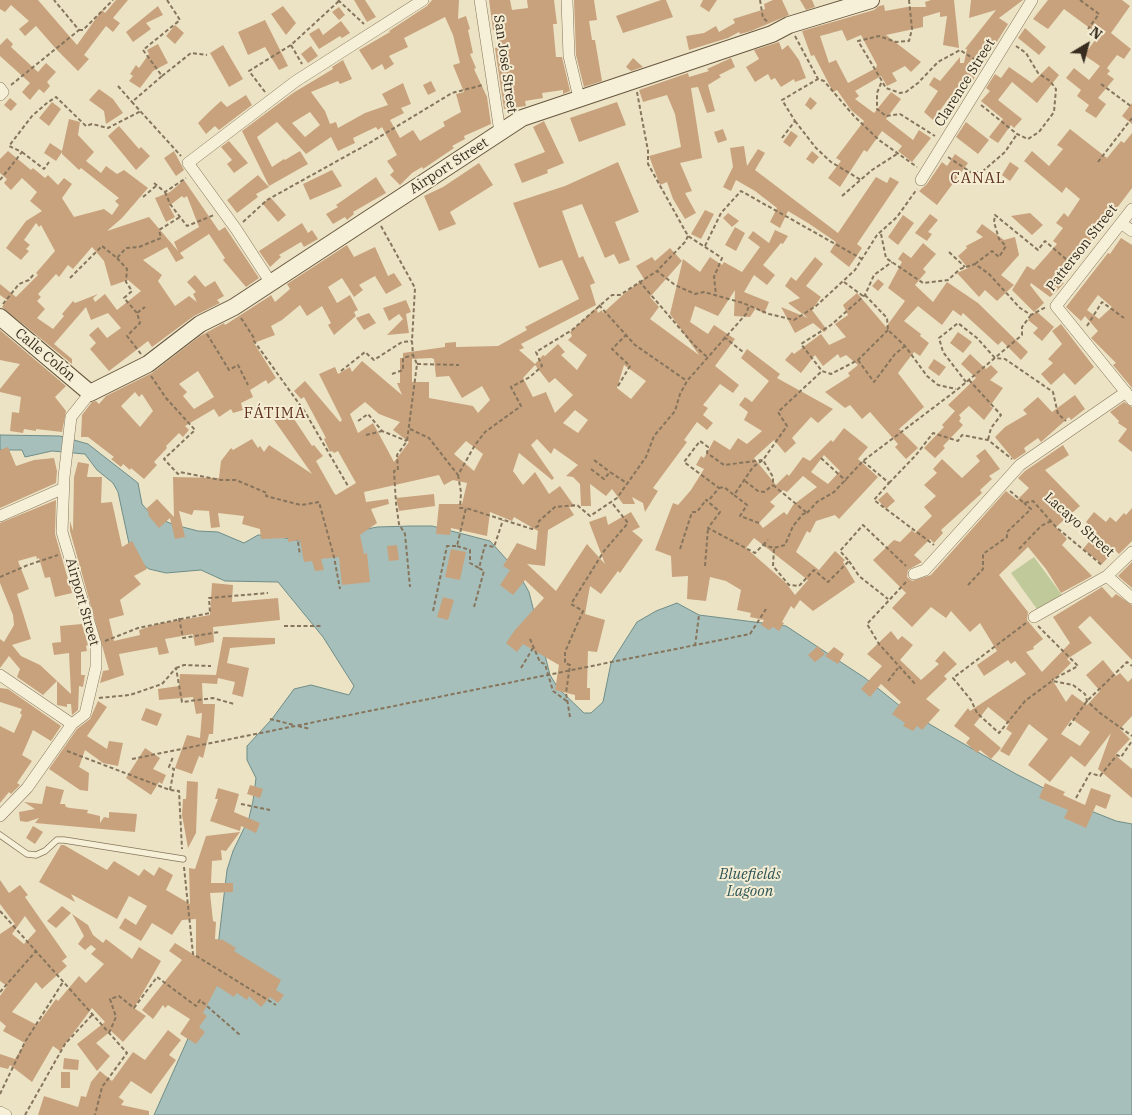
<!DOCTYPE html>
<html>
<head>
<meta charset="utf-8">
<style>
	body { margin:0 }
	#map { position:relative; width:1132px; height:1115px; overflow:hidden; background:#ece3c5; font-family:"IBM Plex Serif",serif }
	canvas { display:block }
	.north { position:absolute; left:1062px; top:20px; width:50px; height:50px; -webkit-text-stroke:4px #f4edd4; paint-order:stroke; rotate:37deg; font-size:14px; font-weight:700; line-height:20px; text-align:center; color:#372c1f }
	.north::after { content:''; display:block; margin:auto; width:18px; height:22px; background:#372c1f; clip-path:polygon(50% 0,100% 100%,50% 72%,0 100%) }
</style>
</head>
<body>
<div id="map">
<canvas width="1132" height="1115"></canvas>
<div class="north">N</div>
</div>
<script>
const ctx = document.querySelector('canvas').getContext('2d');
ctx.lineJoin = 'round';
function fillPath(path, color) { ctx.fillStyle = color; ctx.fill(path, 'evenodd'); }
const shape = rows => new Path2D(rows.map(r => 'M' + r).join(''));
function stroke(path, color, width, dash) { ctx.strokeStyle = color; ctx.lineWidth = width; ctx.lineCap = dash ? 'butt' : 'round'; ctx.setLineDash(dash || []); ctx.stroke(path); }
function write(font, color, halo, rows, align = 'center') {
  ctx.font = font + ' "IBM Plex Serif",serif'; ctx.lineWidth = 4; ctx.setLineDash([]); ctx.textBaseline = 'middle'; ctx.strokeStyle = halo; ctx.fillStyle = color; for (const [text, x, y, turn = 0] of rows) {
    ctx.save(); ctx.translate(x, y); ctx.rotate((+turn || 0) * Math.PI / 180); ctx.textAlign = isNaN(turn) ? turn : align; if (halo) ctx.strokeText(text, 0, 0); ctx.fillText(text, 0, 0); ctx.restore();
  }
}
const green = shape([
	[1034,557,1062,595,1039,612,1011,573]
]);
const water = shape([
	[0,435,60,436,88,444,138,483,142,504,152,516,175,525,198,531,218,532,244,543,258,535,276,536,304,542,377,527,411,526,432,526,490,541,517,571,529,592,550,675,558,688,584,713,591,713,603,702,611,663,637,622,656,611,677,603,699,615,786,626,865,678,905,710,1016,774,1081,807,1116,821,1132,824,1132,1115,154,1115,214,980,227,870,233,851,249,818,253,801,256,778,247,760,247,746,272,719,294,689,311,685,349,695,354,686,323,637,278,582,225,581,201,570,166,573,149,569,136,559,130,548,118,492,113,483,97,470,85,454,52,451,25,457,22,450,0,450,0,435]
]);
const building = shape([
	[0,0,38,0,77,45,102,10,105,13,116,0,128,0,113,18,120,23,113,32,106,26,84,55,89,59,78,71,57,50,36,26,25,36,19,29,29,21,11,5,5,12,0,9],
	[354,0,365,0,376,17,367,22],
	[432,0,459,0,458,19,466,16,470,29,468,30,473,53,470,54,476,68,474,69,487,97,491,124,464,136,465,139,452,146,454,148,423,169,422,167,412,173,400,185,390,175,394,171,387,161,397,155,382,127,378,130,376,127,353,138,355,143,338,151,331,137,306,154,277,122,257,137,272,167,284,159,285,160,300,151,308,164,269,186,242,131,293,93,333,69,332,67,343,60,352,79,340,84,338,81,311,92,325,111,330,124,336,122,338,128,365,113,388,105,382,94,403,83,411,104,401,108,404,113,390,120,400,138,413,130,420,141,445,126,443,122,461,112,456,94,464,92,453,65,460,63,453,35,445,17,404,38,408,47,389,56,394,64,385,70,382,64,372,70,359,50,390,32,389,31,427,6],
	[310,112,320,125,305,137,292,123],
	[489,0,510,0,512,10,528,8,527,0,554,0,557,24,553,24,556,57,562,57,570,91,563,94,563,90,542,93,543,98,525,101,526,106,504,109,495,48,499,47,497,29,493,30],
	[574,0,594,0,597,20,589,21,592,40,595,40,602,81,584,87,576,55],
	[661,0,666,0,673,17,623,33,616,16],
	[703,0,717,0,709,12,700,6],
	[773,0,782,0,789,15,751,31,740,34,739,32,728,38,689,50,686,36,704,33,716,26,719,32,735,23,733,19,765,9,764,4],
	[800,0,812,0,815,7,806,10],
	[931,0,954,0,959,48,943,45,947,16,940,17,940,12,923,17,923,27,886,35,921,62,911,72,905,66,892,73,897,81,887,86,881,76,855,91,859,96,855,99,874,113,891,92,901,99,886,119,913,140,919,130,931,138,912,162,898,151,902,146,882,131,867,152,864,150,840,187,828,178,841,161,836,158,864,121,851,110,837,90,833,92,814,55,811,56,802,31,874,10,879,6,884,5,885,11,907,7,926,7,925,2],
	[842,30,847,41,861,35,877,65,876,68,848,83,836,60,829,63,820,36],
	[971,0,1023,0,999,18,1008,24,958,104,949,98,933,120,924,112,938,91,929,85,934,77,940,81,960,57,960,63,964,63,967,49,965,49,996,10,969,18],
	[1048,0,1122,0,1130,6,1111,33,1131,49,1124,59,1117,55,1107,68,1110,71,1107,74,1114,79,1098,98,1106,104,1096,118,1085,111,1089,105,1077,96,1081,90,1066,78,1074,68,1089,80,1100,66,1084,55,1099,35,1064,9,1048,29,1033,19],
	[158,6,163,15,146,23,151,29,133,42,126,32],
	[283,6,296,23,286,35,271,14],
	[339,7,345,15,339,20,332,12],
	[265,20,288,66,279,70,265,47,248,55,238,32],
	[341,21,350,33,342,38,340,36,319,49,309,34,319,28,323,35],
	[175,25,184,33,175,44,166,36],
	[1025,28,1046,47,1039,55,1018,38],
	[7,38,13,44,11,47,38,72,46,63,56,72,47,82,50,86,44,93,39,89,30,100,22,92,30,83,0,56,0,45],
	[779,42,782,50,788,45,799,60,806,78,795,82,794,79,781,87,775,78,771,80,768,74,755,82,746,67,759,59,754,50],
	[158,44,168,63,153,71,140,88,129,81,133,76,130,74,136,65,139,68,149,54,147,50],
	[223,45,243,79,229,87,210,53],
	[311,46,318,56,308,63,301,54],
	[633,58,643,67,631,71,626,67],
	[731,58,735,67,719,75,721,77,708,85,715,111,707,113,698,87,691,88,702,158,680,163,692,191,685,193,696,213,685,219,673,199,667,182,660,185,649,156,681,147,675,114,667,95,643,102,639,90,688,73,689,77,709,71,707,69],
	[1049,66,1059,75,1037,103,1012,82,998,100,1022,119,1014,128,1011,125,998,143,989,137,1003,119,981,101,990,91,986,88,995,74,1001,78,1009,67,1032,83],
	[431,81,436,91,428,95,423,85],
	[99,89,113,99,123,113,106,124,104,111,89,100],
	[246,95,252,105,219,130,215,126,206,134,198,123,210,111,221,101,227,107],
	[810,97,817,103,811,110,805,105],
	[10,98,17,104,11,111,4,105],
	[52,102,61,109,49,126,39,118],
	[617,102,626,125,579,142,570,118],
	[1132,103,1132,124,1122,116],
	[69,119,80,122,78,135,94,152,86,161,101,173,106,166,117,174,124,170,148,188,122,218,107,231,149,217,178,251,174,242,199,227,187,196,184,198,182,196,169,206,175,217,166,222,155,198,170,192,184,180,219,231,225,227,259,278,246,287,223,260,225,258,209,234,180,253,184,258,176,262,167,247,143,260,162,275,158,281,175,306,189,296,197,302,193,294,196,292,187,282,195,275,205,287,215,281,224,296,217,300,220,303,194,316,152,347,148,341,109,371,90,349,96,343,89,335,98,327,107,338,121,328,108,313,91,320,86,307,54,344,72,359,72,364,2,307,7,300,0,295,0,284,16,297,38,275,36,273,55,251,41,225,39,227,36,223,24,240,30,245,26,249,29,251,21,260,6,248,26,221,42,211,30,201,37,192,22,178,11,190,4,183,7,179,0,173,0,159,8,151,31,170,33,168,45,178,48,175,58,185,64,178,72,184,62,198,74,217,104,209,112,215,119,205,115,201,119,198,81,168,79,170,62,154,62,152,56,161,44,153,50,143,62,151],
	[92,247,104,261,111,286,128,280,141,291,117,310,105,294,95,302,93,298,98,294,75,303,73,301,62,314,64,316,53,329,37,318,45,309,37,301,41,297,38,294,56,274,59,277,68,265,73,269],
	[544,121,564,163,547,170,548,173,522,183,514,164,545,152,533,127],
	[966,122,989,140,978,154,956,137],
	[119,126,139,149,141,147,150,156,136,170,108,136],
	[723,129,727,140,718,143,714,132],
	[1070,129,1107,158,1121,141,1124,143,1132,133,1132,188,1087,248,1085,246,1074,259,1071,256,1054,275,1064,283,1056,292,1050,297,1031,283,1030,285,1044,303,1034,312,1012,290,1027,266,1034,270,1057,244,1053,241,1063,228,1056,223,1064,213,1068,217,1080,199,1066,187,1062,193,1024,161,1032,151,1049,166,1063,149,1057,145],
	[791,131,798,136,790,147,783,142],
	[229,141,248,163,234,173,227,164,232,160,221,147],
	[744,146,747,166,758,149,765,153,755,170,838,233,876,177,887,183,890,177,899,182,857,244,862,248,849,267,830,252,836,242,808,223,788,211,780,228,770,222,777,208,755,191,736,180,731,191,723,187,733,167,730,148],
	[174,151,184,170,176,176,164,158],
	[812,151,819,157,813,164,806,159],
	[955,154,968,163,937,205,919,191,927,184,942,162,947,166],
	[618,162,639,212,615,222,630,260,619,264,614,254,605,258,582,204,562,211,579,258,583,256,595,283,590,285,596,305,521,344,524,348,519,350,535,364,543,355,545,356,558,344,565,352,561,355,577,370,587,355,568,340,572,336,570,332,596,308,598,313,602,310,603,313,626,292,644,279,636,266,652,257,655,261,670,248,682,261,650,297,659,307,650,319,699,355,670,314,683,259,700,272,710,257,722,265,724,262,742,272,760,247,748,238,753,231,769,243,775,230,788,236,783,244,781,243,763,265,775,275,767,285,754,275,744,292,769,302,764,314,756,308,750,317,734,316,735,290,718,316,695,306,690,322,708,334,714,325,735,339,715,366,739,385,733,393,720,384,703,405,708,408,703,415,713,423,707,430,697,422,684,440,687,442,653,488,658,491,645,512,643,503,632,497,635,504,623,504,612,489,606,496,590,484,591,506,581,506,580,484,573,477,566,476,578,465,554,448,551,454,537,439,531,445,554,478,552,480,519,453,513,471,523,485,535,472,549,494,560,486,575,507,569,507,574,515,548,530,545,566,527,564,556,591,587,544,605,564,589,522,606,516,608,525,631,512,640,527,632,531,643,540,620,573,618,571,601,594,590,586,585,614,605,620,597,652,588,651,587,688,590,688,590,700,575,700,575,695,555,690,559,665,523,644,517,652,506,643,515,630,544,598,525,580,513,595,500,585,510,570,503,566,517,543,536,550,538,531,514,517,512,521,490,512,487,536,451,528,450,535,436,534,439,504,462,504,467,483,453,480,444,485,439,475,364,492,366,502,388,499,389,504,371,509,377,523,360,535,364,554,367,553,370,582,342,585,339,557,321,559,324,570,315,571,312,561,304,562,300,540,288,542,288,538,261,539,260,529,242,524,244,516,218,513,220,527,211,528,209,511,194,510,192,515,179,511,185,537,175,539,170,518,159,528,148,515,149,513,146,509,157,499,174,517,173,477,219,478,221,461,231,448,233,450,252,439,258,448,260,446,264,452,269,445,312,474,274,420,288,410,312,446,314,445,323,456,316,461,334,493,336,495,356,483,338,451,334,453,332,451,330,452,324,439,326,438,304,397,301,399,294,391,305,381,340,422,342,420,319,374,335,367,338,374,350,367,352,372,362,361,402,395,397,383,400,383,400,358,403,358,403,353,445,347,445,343,456,342,456,347,498,346,527,330,525,327,579,299,562,260,539,268,513,203,565,186],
	[431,358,434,359,436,377,449,376,462,398,482,386,490,400,478,413,473,406,429,398,429,382,412,382,412,359],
	[535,365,549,383,555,378,573,395,555,413,546,392,533,397,523,378],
	[624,365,646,381,631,399,617,388],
	[365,402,379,414,400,422,393,430,409,442,394,462,373,423,358,433,350,414],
	[575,410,588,420,578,433,563,423],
	[466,441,483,454,474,471,454,454],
	[1010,162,1019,168,1010,181,1002,175],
	[479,163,493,185,450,212,456,224,439,231,424,196,443,187],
	[332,170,342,186,310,200,303,184],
	[258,175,269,187,256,194,258,197,237,213,227,200],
	[376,177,386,193,353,212,354,214,347,220,345,217,333,224,326,214,338,207,336,205],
	[271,198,286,215,278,222,262,203],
	[705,210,714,214,701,239,691,234],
	[728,213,739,221,732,227,723,218],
	[1030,213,1043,225,1032,235,1011,216],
	[930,214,938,220,928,232,932,234,927,241,915,233],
	[903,215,914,223,898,245,888,237],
	[302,223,308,233,312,230,318,239,304,247,301,242,279,255,281,257,270,267,259,251],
	[982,224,1004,240,1015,237,1019,255,1001,275,1014,285,997,301,985,290,979,297,957,273,968,268,958,256,967,248,966,246,983,237,976,232],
	[735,227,745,233,736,251,725,245],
	[1121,238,1132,245,1132,388,1113,365,1116,363,1091,338,1098,331,1085,316,1081,321,1066,307,1108,253,1110,254],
	[1098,295,1112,307,1099,319,1087,310],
	[923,243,936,254,923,269,926,272,915,285,933,302,947,282,978,303,1028,352,1021,360,1002,341,998,345,963,313,961,316,953,310,942,325,918,306,904,321,921,334,920,336,929,343,920,356,914,352,898,373,924,407,899,429,918,448,906,459,895,447,898,444,870,412,862,419,850,405,845,408,825,392,850,376,848,373,858,365,846,355,840,358,838,354,823,366,815,355,801,373,785,360,792,352,794,354,821,334,829,345,846,337,835,324,848,315,843,305,857,293,886,327,905,301,888,288,902,262,898,259,903,252,911,258],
	[347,245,354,257,375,247,388,276,394,273,402,285,386,294,375,276,359,285,363,290,354,297,342,278,328,287,337,303,350,295,358,310,354,312,356,316,334,335,328,325,331,323,322,306,307,316,300,305,282,320,271,326,275,335,254,343,276,378,268,384,266,380,250,390,253,397,241,403,243,410,233,413,231,409,219,417,214,409,185,426,189,430,183,437,179,433,166,446,167,448,154,462,157,465,144,479,131,468,130,470,123,464,121,467,111,459,114,457,88,437,81,437,82,415,92,402,96,401,99,404,106,396,152,373,200,336,224,323,225,325,270,296,271,295,275,302,290,289,287,284],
	[198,371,214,397,194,409,183,396,187,392,179,384],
	[135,392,139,397,142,394,153,411,140,427,121,406],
	[815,257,823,264,806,286,821,297,812,310,827,330,824,332,813,323,795,333,781,307,808,318,788,303,800,298,785,286,791,277,796,281],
	[878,279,884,284,878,291,872,286],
	[406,300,411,312,406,314,409,333,387,335,403,319,399,314,389,321,383,308],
	[1036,311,1054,327,1042,341,1033,333,1038,328,1028,320],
	[369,313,376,323,364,330,356,318],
	[1061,324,1094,367,1075,385,1064,373,1051,385,1041,374,1053,363,1048,359,1062,344,1052,331],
	[0,330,66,386,55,397,66,411,62,432,36,429,36,431,24,429,23,433,10,431,12,412,19,413,21,397,0,392,0,389,20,364,0,360],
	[958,332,972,342,963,353,950,343],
	[747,349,780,374,777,378,833,409,818,423,811,417,792,438,796,443,785,453,774,440,754,458,776,485,787,474,789,476,803,457,810,461,831,440,833,442,844,428,868,447,858,459,878,477,839,519,835,515,816,521,810,533,807,531,796,552,819,570,835,551,845,560,843,562,855,582,813,611,800,600,794,609,791,606,782,622,784,623,779,631,773,627,769,630,761,625,764,620,750,617,751,613,737,610,741,590,726,581,710,577,706,601,687,599,688,576,672,577,671,556,655,550,673,503,678,505,691,490,704,469,696,465,701,456,704,458,714,440,730,450,738,438,747,444,762,431,744,420,748,412,739,405,745,397,752,402,769,381,741,358],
	[824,455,840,471,828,484,811,472],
	[803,476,817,487,793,505,787,515,784,512,763,528,759,523,775,506,770,502,783,490,787,492],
	[754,538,808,580,795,595,786,583,746,548],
	[970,354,986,369,991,365,998,372,990,380,1003,388,990,406,993,408,984,420,969,406,959,415,961,418,959,421,963,425,943,446,945,448,935,458,924,448,944,427,942,425,955,411,948,405,976,378,961,364],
	[934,359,946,367,939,376,928,368],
	[1075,395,1085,409,1071,420,1069,417,1041,442,1038,438,1024,448,1026,452,1014,460,995,437,1005,427,1027,414,1023,410,1038,397,1052,412],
	[1124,402,1132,407,1132,452,1118,441,1127,429,1118,423,1119,421,1110,412],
	[1063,445,1069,455,1045,470,1080,506,1056,527,1067,539,1062,545,1092,576,1061,593,1046,569,1028,547,999,575,1028,612,1027,620,1043,639,1033,647,1034,649,1026,652,1042,672,1070,643,1053,617,1102,587,1112,598,1116,594,1132,605,1132,660,1090,616,1078,627,1092,643,1067,659,1071,663,1053,681,1066,702,1072,694,1087,705,1100,691,1086,675,1103,660,1116,676,1120,673,1128,682,1132,678,1132,716,1120,729,1130,739,1115,755,1132,769,1132,798,1098,769,1111,733,1085,767,1071,756,1050,782,1028,765,1048,739,1029,724,1009,756,1000,751,1012,733,1006,729,1009,724,988,707,974,725,1001,748,991,759,980,750,977,753,966,743,970,738,954,726,968,708,970,711,1026,674,1015,661,1011,664,1008,660,984,676,977,665,997,651,980,623,970,632,951,611,946,618,931,607,912,627,892,608,906,593,873,560,894,540,900,542,912,530,915,533,932,516,924,507,936,496,924,485,937,473,933,469,942,459,962,478,980,461,976,456,985,449,1000,469,989,476,992,479,980,490,982,493,941,530,943,533,934,543,930,539,914,555,922,562,908,570,907,577,912,581,931,575,1006,491,1017,500,1029,488,1018,478,1025,471],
	[1072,719,1090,732,1080,746,1061,734],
	[8,447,16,466,34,460,54,458,57,471,56,483,0,508,0,450],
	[78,462,89,464,87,477,102,477,101,503,112,502,122,547,132,541,147,569,134,576,141,584,120,600,124,615,109,619,114,641,140,635,139,630,157,624,210,615,212,583,233,585,232,602,278,598,280,620,213,627,214,642,195,646,193,634,165,639,169,653,159,655,157,647,119,654,124,675,100,683,103,671,109,670,107,663,70,531,70,521,73,531,74,477],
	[887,492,895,501,886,509,878,500],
	[434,494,435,506,399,511,396,498],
	[56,500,55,534,72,593,55,597,50,577,45,578,39,558,37,559,36,556,18,561,29,589,17,594,31,639,12,645,21,656,40,665,71,694,69,653,54,655,52,643,61,642,60,626,82,624,88,645,86,646,87,651,81,652,81,675,85,675,83,687,79,686,78,710,72,715,71,704,67,704,67,707,57,705,57,681,43,695,17,677,20,669,9,656,0,668,0,639,4,642,14,625,13,615,0,583,0,523],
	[1132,508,1132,541,1119,554,1115,550,1102,564,1083,549,1097,532,1086,522,1094,512,1106,522,1110,517,1116,522,1124,513,1126,515],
	[397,545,399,560,389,561,387,546],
	[451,549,466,552,460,580,445,577],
	[1132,562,1132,588,1118,576],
	[443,597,454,600,448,620,437,617],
	[891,631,898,640,902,636,913,645,900,660,921,680,939,664,935,661,944,651,957,664,944,676,947,679,926,699,940,710,922,730,917,726,913,731,903,726,905,723,892,714,901,702,881,684,870,697,861,689,882,666,867,654],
	[223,637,275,638,275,644,230,648,227,663,249,668,243,697,232,694,235,682,218,678,217,684,202,683,203,704,215,704,213,734,209,734,203,758,199,756,192,774,175,768,187,735,200,738,202,713,196,714,193,697,159,700,158,689,179,686,180,674,216,675],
	[818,646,825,654,815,662,808,655],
	[834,647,844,654,838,664,825,656],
	[0,688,8,689,61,726,51,741,33,730,22,755,32,761,17,783,20,785,11,794,9,792,0,803,0,726,14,733,22,715,20,713,22,709,0,702],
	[98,701,107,707,87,736,107,749,109,741,123,743,118,766,103,763,85,750,79,767,89,773,88,791,80,790,49,769,77,729,90,719],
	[146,708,162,714,157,726,141,720],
	[145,748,160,758,153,769,166,775,162,784,159,782,151,795,126,778],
	[187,781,198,782,196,833,188,848,182,815,183,799,186,799],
	[1045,783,1065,792,1063,795,1085,805,1091,788,1111,795,1106,809,1096,805,1086,828,1064,818,1068,810,1039,798],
	[250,785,263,789,260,798,247,794],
	[46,786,64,790,60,804,65,804,66,807,70,808,88,810,87,813,100,816,100,823,104,817,109,818,109,812,137,814,135,832,35,823,39,818,27,822,20,821,19,812,35,809,24,802,42,804],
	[218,788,239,794,234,812,260,823,256,833,241,826,240,831,210,821,218,799,215,799],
	[33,826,43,832,35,844,26,838],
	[240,832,226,851,221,850,222,860,212,861,211,883,233,883,233,892,210,893,213,921,216,922,215,939,223,940,236,948,234,951,281,980,276,990,284,995,278,1003,270,997,261,1007,249,996,247,1000,237,993,234,997,217,986,203,1013,207,1016,199,1027,205,1032,196,1044,180,1034,190,1019,168,1005,165,1008,163,1005,153,1019,142,1010,182,960,169,951,175,943,196,956,196,919,182,920,172,935,152,923,141,941,119,928,125,918,136,925,147,906,129,896,117,919,71,894,75,902,39,882,61,845,64,845,107,870,114,861,139,876,144,869,154,876,159,867,173,875,166,890,190,904,189,868,195,869,206,836],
	[0,880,9,893,20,885,28,895,25,897,67,957,62,961,67,966,42,989,36,982,12,1012,37,1025,56,999,58,1001,79,976,86,983,104,964,91,954,96,949,91,945,85,950,78,944,84,936,72,914,88,925,93,935,103,943,106,939,132,959,139,947,161,961,134,1008,146,1016,123,1042,111,1031,96,1043,110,1056,97,1071,77,1044,105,1022,92,1008,60,1051,53,1046,32,1082,10,1065,8,1069,0,1067,0,1054,15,1059,25,1043,3,1031,6,1026,0,1021,0,996,7,986,0,981,0,934,15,924,0,904],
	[25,916,36,931,24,944,12,934],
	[62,906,71,913,56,928,47,921],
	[168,1030,181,1040,169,1055,176,1060,151,1094,131,1081,119,1097,117,1096,124,1101,121,1105,149,1111,149,1115,38,1115,44,1096,78,1107,81,1096,86,1097,91,1082,100,1071,112,1081,133,1052,145,1060],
	[64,1058,79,1060,78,1070,63,1069],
	[61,1072,70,1072,70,1088,61,1088]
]);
const path = shape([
	[167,0,180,20,143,50,162,76,132,102,181,156],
	[338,0,364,24],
	[760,0,763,18,768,22],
	[909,0,912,29,909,41,896,42,879,36,858,41,882,81,877,93,877,109,886,116,900,114,935,136],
	[1080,0,1099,14,1088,29],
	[79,30,83,30,113,0],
	[795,36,818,79,824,81,854,116,879,140,917,167],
	[291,45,302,64],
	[162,76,191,53,207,55],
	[883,83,886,88,900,93,906,92,918,83,938,62,960,50,980,63],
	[1101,84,1132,107],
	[11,85,79,30,54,0],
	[118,86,132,102],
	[265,92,249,71,291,45,340,0],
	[637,92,648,151,648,164,688,236,722,258,714,277,716,295],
	[981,105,1017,134,1028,139,1039,132,1054,112,1056,89,1050,81,1038,73,1026,53,1016,46],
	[795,121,816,148,831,162,861,180],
	[782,138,795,121,782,100,818,79],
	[22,152,44,169,49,162],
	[948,157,972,173,983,171,1005,152,1017,134],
	[1098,162,1132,118],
	[0,180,22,152,9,146,32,116,47,103,56,97,86,126,92,124,108,128,141,111],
	[154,183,165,192,186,178],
	[165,192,170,204,187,226,214,215],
	[842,196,872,170,897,154],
	[143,197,156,186],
	[243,222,267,200,366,145,452,93,483,85],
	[381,226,415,288,412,341,413,355,417,364,407,441,397,455,398,470,394,471,396,503,399,524,405,534,410,587],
	[881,234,886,258,923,283,948,280,960,269,975,264,989,274,1020,308,1031,315,1046,307],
	[688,236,685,242,657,271,675,285,695,294,704,292,743,303,769,314,794,320,816,306,855,270,877,235,897,217,917,189],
	[705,246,721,213,741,191,862,259],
	[949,252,965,267],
	[117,258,127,269,126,282,132,291,124,298,137,313],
	[975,264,992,251,999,257,1006,246,999,239,994,222,995,215,1038,250,1045,241,1074,266],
	[70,278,102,246,117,258,126,248,139,247,161,238,159,230,180,217],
	[639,281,694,345,707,357],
	[844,282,863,296],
	[865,295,887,318,888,330,905,346,927,376,938,385,956,389],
	[3,304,19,284,29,280,34,274],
	[599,305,635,345,687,381],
	[241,318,254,338,254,341,305,412,348,486],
	[1087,326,1102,302,1124,318],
	[888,330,858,360,831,374,822,371,801,344,831,325,865,295,874,275,892,262],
	[207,334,229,370,238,365,248,385],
	[724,337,743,352],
	[141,354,127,336,140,323,137,313,145,307],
	[858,360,874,382,895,354,905,346],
	[417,364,459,365],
	[341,371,365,352,374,360,402,342,412,341],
	[392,374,403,370,403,358,413,355],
	[151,376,166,398,195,430,164,459,178,474,180,472,221,480,236,480,267,493,266,496,293,503,301,505,319,502,334,557,340,589],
	[969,380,1001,415,991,428,988,440],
	[966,382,943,352,939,338,958,323,977,338,995,358,1005,359,1053,392,1058,414,1066,421],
	[618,386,630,366,612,349,626,335],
	[358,421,368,414,382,431,407,441],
	[410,429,429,438,458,475,475,445,485,432,521,406,511,387,530,377,542,366,536,352,572,330,612,295,620,295,657,271],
	[366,435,382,431],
	[821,458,846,481],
	[594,460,610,472],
	[863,461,889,483,874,500,934,545],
	[591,469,604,479,610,472,628,484],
	[458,475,461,492,460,508,466,508],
	[745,481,758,491,764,492,773,485],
	[889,483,916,455,933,433,958,441,962,435,988,440,1012,459],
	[719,488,724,487,734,495],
	[1010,491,1024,503,1033,501,1056,527,1103,566],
	[807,513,817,502,834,492,863,461,958,389,1022,335,1022,327,1031,315],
	[759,523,740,516,747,505,734,495,753,467,763,460,773,477,773,485,807,513,803,514,793,526,785,545,774,548,763,545,755,553,708,528,720,512,706,500,709,500,719,488,684,462,700,441,708,447,707,453,724,465,763,460,787,426,778,412,822,371],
	[298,542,300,555],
	[763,545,768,540],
	[457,546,470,550,470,563,479,568],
	[680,549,692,512,697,512,706,500],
	[774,549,773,566,789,585,799,586,814,570,828,582,849,561,840,551,863,525,906,566],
	[1019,549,1041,526,1051,521],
	[849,561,859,576,888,599],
	[705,566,708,528],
	[0,577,28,565,58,555],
	[906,582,867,624,879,644,916,685],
	[968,585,983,569,983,554,1007,537,1007,532,1031,509,1024,503],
	[474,607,484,571,479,568,485,545,494,547,503,520],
	[433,611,447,546,457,546,466,508,532,529,538,526,539,521,555,507,577,505,590,516,617,498,646,457,654,436,675,411,680,394,687,381,746,314,749,306],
	[179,618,183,638,219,632],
	[1026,623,953,678,971,700,977,713,999,733,1025,701,1052,681,1073,685,1085,694,1087,701,1100,713,1132,736],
	[284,626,321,626],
	[1038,626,1078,666,1052,680],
	[530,639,540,662,545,664,553,691,568,702],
	[105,641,138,628,210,613,209,598,268,593],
	[695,646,699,615],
	[176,668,184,665,211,666],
	[521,668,533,648],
	[888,681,898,668],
	[99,698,130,695,162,684,176,668,182,702,213,698,234,704],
	[570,717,566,693,570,665,565,663,565,652,583,611,571,604,604,551,628,523,612,503],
	[270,719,294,725],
	[298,726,310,729],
	[1069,726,1087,701,1127,662,1132,666],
	[67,751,170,790,179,791,182,849],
	[132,759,750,634,766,609],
	[170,790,174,769,169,767,173,757],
	[1076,798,1090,773,1100,776,1117,755,1121,757,1132,741],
	[241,804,270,810],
	[184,867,193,954,276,1005],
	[0,911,127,1053,102,1087,95,1115],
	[0,992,36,951],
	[109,1033,116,1017,110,999,119,996,134,1008,157,977,196,1006,200,1000,240,1035],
	[0,1094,25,1042,63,982],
	[25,1115,65,1044,92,1015]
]);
const lane = shape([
	[0,835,27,854,36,855,45,851,57,840,64,840,183,859]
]);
const street = shape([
	[480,0,500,132],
	[567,0,569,56,579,98],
	[0,88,3,92,0,95],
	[921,180,1032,0],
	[1132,209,1056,306,1132,400],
	[1121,223,1132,231],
	[271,283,236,229,188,163,296,81,423,0],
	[0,516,64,488],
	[914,574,925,570,1020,465,1126,392],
	[1107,576,1132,598],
	[1034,617,1107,576,1132,552],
	[0,675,72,724],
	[0,816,27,788,72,724,85,714,96,667,96,645,62,532,64,477,71,417,90,393],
	[0,1112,6,1115]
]);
const secondary = shape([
	[0,317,90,393,148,364,200,324,234,307,522,118,772,34,789,25,871,0]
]);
const streetNames = [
	["San José Street",505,64,82],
	["Clarence Street",965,83,-58],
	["Airport Street",449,166,-33],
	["Patterson Street",1082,248,-52],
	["Calle Colón",45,355,40],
	["Lacayo Street",1079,525,42],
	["Airport Street",82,602,74]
];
const neighbourhoodNames = [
	["CANAL",978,179],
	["FÁTIMA",275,414]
];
const waterNames = [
	["Bluefields",750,875],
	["Lagoon",750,892]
];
fillPath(green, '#c0c999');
fillPath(water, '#a7bfba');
stroke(water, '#6e8d88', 1);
fillPath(building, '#c8a27d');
stroke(lane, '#86755c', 7);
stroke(street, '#86755c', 12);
stroke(secondary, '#68573f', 18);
stroke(path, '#86755c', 2, [4, 2.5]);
stroke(lane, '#f7f0d8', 5.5);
stroke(street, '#f7f0d8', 11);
stroke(secondary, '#f7f0d8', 16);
write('14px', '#372c1f', '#f4edd4', streetNames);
ctx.letterSpacing = '1px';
write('15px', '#613321', '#f4edd4', neighbourhoodNames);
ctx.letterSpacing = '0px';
write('italic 15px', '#2f5556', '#f4edd4', waterNames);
</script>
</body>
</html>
